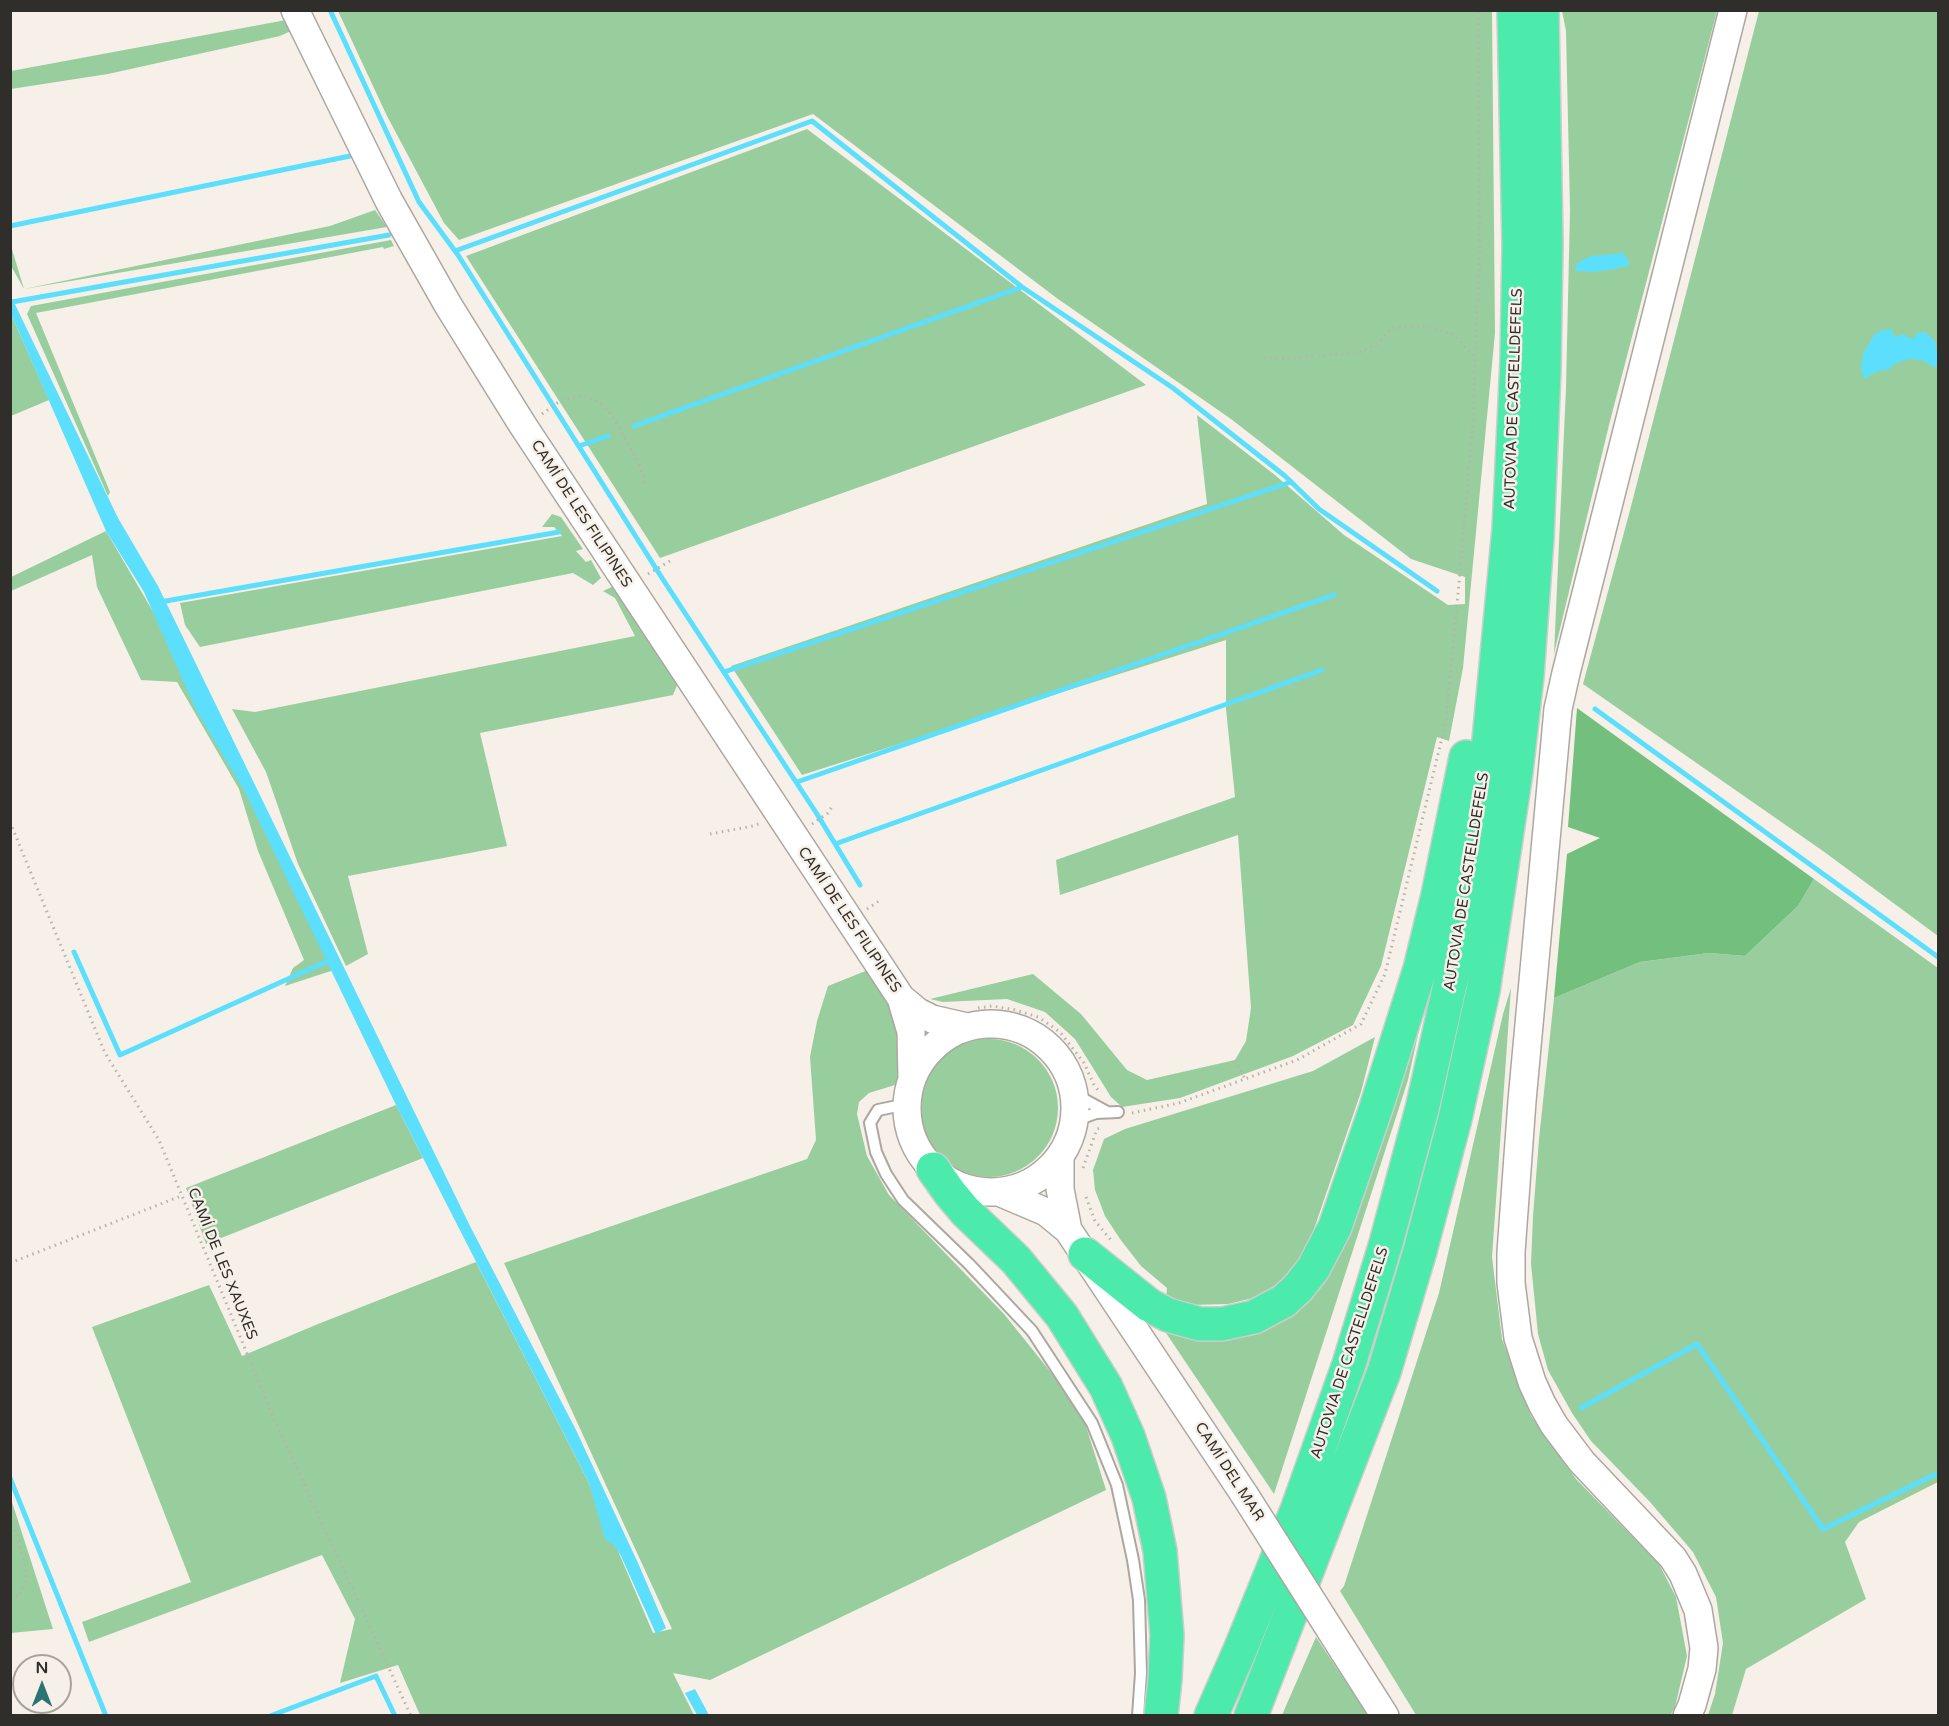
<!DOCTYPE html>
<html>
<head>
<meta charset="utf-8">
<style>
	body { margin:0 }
	#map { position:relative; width:1949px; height:1726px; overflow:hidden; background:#f6f0e8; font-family:"Varela Round",sans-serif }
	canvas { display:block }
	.frame { position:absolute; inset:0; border:12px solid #302e2b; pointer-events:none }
	.north { position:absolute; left:12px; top:1654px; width:60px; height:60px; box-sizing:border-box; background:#f6f0e8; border:2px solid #a7a29c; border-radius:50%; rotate:0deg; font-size:16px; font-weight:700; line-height:24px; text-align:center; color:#302e2b }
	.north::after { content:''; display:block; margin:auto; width:21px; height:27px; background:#2b7471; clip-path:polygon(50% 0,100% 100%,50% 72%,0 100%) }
</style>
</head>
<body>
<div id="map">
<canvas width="1949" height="1726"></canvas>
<div class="frame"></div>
<div class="north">N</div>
</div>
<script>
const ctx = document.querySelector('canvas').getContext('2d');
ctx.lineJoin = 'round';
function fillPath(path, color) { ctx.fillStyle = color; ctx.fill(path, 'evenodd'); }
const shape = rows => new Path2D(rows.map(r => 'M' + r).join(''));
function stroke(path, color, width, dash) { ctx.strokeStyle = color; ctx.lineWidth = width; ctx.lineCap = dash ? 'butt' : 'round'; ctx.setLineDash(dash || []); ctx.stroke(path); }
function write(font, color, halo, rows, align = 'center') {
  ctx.font = font + ' "Varela Round",sans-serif'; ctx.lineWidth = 5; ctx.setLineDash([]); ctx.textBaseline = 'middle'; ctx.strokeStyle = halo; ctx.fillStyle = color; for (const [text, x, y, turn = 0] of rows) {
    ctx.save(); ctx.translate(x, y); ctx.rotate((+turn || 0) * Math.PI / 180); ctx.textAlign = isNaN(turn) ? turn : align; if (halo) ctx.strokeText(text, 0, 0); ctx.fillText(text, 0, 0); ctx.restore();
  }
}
const green = shape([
	[338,11,1492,11,1495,333,1463,668,1449,741,1437,737,1381,966,1353,1025,1293,1056,1180,1098,1122,1107,1111,1097,1075,1039,1045,1012,1007,999,943,1002,930,999,1033,974,1081,1014,1127,1070,1147,1080,1235,1060,1246,1041,1251,1008,1238,835,1060,895,1056,860,1235,797,1226,709,1226,640,802,775,731,666,1207,504,1197,415,1275,475,1344,535,1448,605,1465,604,1465,577,1411,559,1231,419,1058,299,813,114,459,240,444,223,387,116],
	[1562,11,1717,11,1609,425,1554,654,1566,388,1570,210,1566,31],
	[1759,11,1938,11,1938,936,1823,851,1583,684,1629,514],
	[286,20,291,31,280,36,108,74,11,89,11,71],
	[807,129,1146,385,660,558,466,256],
	[375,210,387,227,24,289,11,266,11,246,24,289,330,226],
	[391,240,394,246,384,249,383,247,36,313,110,492,108,496,27,314,31,306],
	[11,314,49,400,11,416,10,416],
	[552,514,561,517,583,549,576,551,586,562,591,560,601,578,593,585,573,573,200,647,185,625,180,603,562,536,554,527,542,527],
	[106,531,197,687,334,970,285,986,293,968,304,960,258,851,239,789,177,682,141,680,97,587,92,555,11,591,11,577],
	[614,586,678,683,673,695,480,733,507,846,348,876,368,954,346,966,298,864,266,772,232,709,255,712,635,636,615,598,603,591],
	[1814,879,1938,968,1938,1482,1859,1522,1845,1542,1866,1599,1746,1669,1732,1715,1708,1715,1715,1694,1723,1643,1716,1597,1693,1552,1650,1502,1591,1441,1572,1413,1548,1370,1538,1334,1531,1264,1533,1216,1539,1139,1554,998,1640,962,1709,953,1745,956,1798,906],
	[1448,898,1408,1080,1274,1494,1162,1327,1288,1312],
	[868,970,898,1018,901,1059,898,1080,895,1085,869,1093,859,1102,857,1114,867,1156,889,1195,1004,1314,1057,1380,1085,1423,1106,1490,710,1680,673,1673,694,1715,420,1715,398,1665,340,1683,355,1619,322,1555,89,1642,82,1622,191,1582,92,1327,209,1285,242,1356,318,1324,476,1262,589,1483,653,1633,672,1629,504,1263,807,1159,816,1140,810,1057,817,1021,828,986],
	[1511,988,1492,1257,1502,1339,1531,1416,1576,1479,1659,1564,1676,1597,1687,1656,1675,1707,1670,1716,1416,1715,1340,1591,1344,1586,1439,1293,1503,1014],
	[1375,1037,1361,1092,1303,1261,1266,1295,1228,1304,1191,1305,1166,1299,1167,1288,1141,1266,1120,1239,1105,1216,1095,1190,1093,1170,1104,1139,1125,1129,1313,1071],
	'920 1108a69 69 0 1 1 138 0a69 69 0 1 1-138 0Z',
	[396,1105,423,1158,206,1244,186,1188],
	[10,1499,11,1499,53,1629,11,1633],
	[1316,1637,1368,1715,1282,1715]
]);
const forest = shape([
	[1577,708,1814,879,1798,906,1745,956,1709,953,1640,962,1554,998,1567,854,1600,838,1568,827]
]);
const water = shape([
	[1624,253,1630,265,1615,269,1593,272,1575,271,1577,263,1591,256],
	[11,296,118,518,158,586,470,1226,576,1430,638,1563,666,1628,656,1634,621,1556,614,1545,605,1539,589,1483,396,1105,245,792,196,710,144,592,106,531,11,314],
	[1892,329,1894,337,1904,334,1909,338,1914,338,1917,333,1925,332,1935,341,1938,360,1936,368,1922,360,1909,359,1894,364,1890,369,1876,372,1864,379,1861,369,1863,354,1874,335,1880,331],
	[695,1689,709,1715,697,1715,685,1693]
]);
const stream = shape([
	[330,10,419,202,458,255,662,578,817,814,860,885],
	[10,226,350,156],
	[455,251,812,121,1022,287,1173,388,1285,476,1319,509,1437,591],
	[12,302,389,235],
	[634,426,1022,287],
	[579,446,608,436],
	[160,602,559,532],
	[724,672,1291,482],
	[1595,709,1938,957],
	[797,782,1334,595],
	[835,844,1322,670],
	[74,952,120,1055,332,959],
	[1581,1408,1697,1344,1823,1529,1938,1473],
	[10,1478,106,1716],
	[270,1716,376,1676,395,1716]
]);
const path = shape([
	[1264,358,1283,359,1361,352,1378,343,1392,328,1423,326,1454,334,1473,356],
	[542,414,560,401,581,395,596,400,611,414,639,463,646,486],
	[648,574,670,561],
	[10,822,105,1053,159,1140,274,1419,411,1716],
	[812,824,828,813,833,805],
	[710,834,753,826,761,823],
	[867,909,882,899],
	[978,1008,992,1006,1016,1010,1038,1017,1060,1032,1084,1063,1094,1085,1098,1090],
	[1235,1060,1245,1079],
	[1132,1113,1179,1103,1297,1060,1361,1024,1385,974,1446,721,1460,572,1474,410,1475,345,1480,255,1478,10],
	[1083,1168,1097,1129,1100,1128],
	[1086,1197,1095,1221,1111,1240],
	[10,1263,181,1196],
	[10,1597,20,1596,27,1573,15,1529]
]);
const lane = shape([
	[1074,1094,1107,1112],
	[907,1104,878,1110,870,1123,876,1152,886,1174,903,1200,969,1264,1032,1331,1092,1423,1117,1485,1133,1560,1139,1600,1141,1673,1138,1716],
	[1074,1121,1096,1113,1118,1112]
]);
const secondary = shape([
	[295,10,389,201,448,305,522,424,901,998,911,1032,912,1078],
	[901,998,918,1012,932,1019,967,1027],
	'907 1108a84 84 0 1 1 168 0a84 84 0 1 1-168 0Z',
	[1060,1156,1060,1189,1068,1230],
	[999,1192,1046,1212,1068,1230,1244,1494],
	[1343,1650,1385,1716],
	[1687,1716,1692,1705,1702,1669,1704,1648,1698,1610,1683,1574,1673,1558,1582,1462,1554,1425,1542,1404,1532,1382,1518,1338,1511,1283,1511,1252,1522,1101,1558,709,1566,673,1733,10]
]);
const highway = shape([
	[933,1169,950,1193,965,1211,1016,1260,1062,1316,1106,1387,1128,1436,1149,1498,1160,1551,1167,1635,1165,1679,1161,1716],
	[1085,1254,1149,1305,1168,1315,1200,1324,1222,1324,1254,1317,1284,1301,1298,1288,1313,1269,1335,1227,1376,1108,1420,969,1438,895,1466,757],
	[1211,1716,1240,1650,1297,1510,1349,1364,1386,1243,1422,1109,1451,980,1472,865,1487,761,1509,529,1517,361,1519,245,1514,10],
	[1251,1716,1384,1372,1420,1251,1455,1119,1483,991,1516,772,1527,676,1537,538,1544,370,1546,243,1542,10]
]);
const secondaryBridge = shape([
	[1244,1494,1343,1650]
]);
const streetNames = [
	["AUTOVIA DE CASTELLDEFELS",1514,399,-88],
	["CAMÍ DE LES FILIPINES",581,514,57],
	["AUTOVIA DE CASTELLDEFELS",1467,882,-81],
	["CAMÍ DE LES FILIPINES",849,920,56],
	["CAMÍ DE LES XAUXES",222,1264,68],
	["AUTOVIA DE CASTELLDEFELS",1350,1353,-72],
	["CAMÍ DEL MAR",1229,1472,57]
];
fillPath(green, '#98ce9e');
fillPath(forest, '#73c07e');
fillPath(water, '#5cdffd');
stroke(stream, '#5cdffd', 5);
stroke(lane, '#aca7a0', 14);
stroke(secondary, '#aca7a0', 30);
stroke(highway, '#cdcdcc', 36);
stroke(path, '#b7b3ac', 3, [1.5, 4.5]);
stroke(lane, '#fff', 10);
stroke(secondary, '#fff', 27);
stroke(highway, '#4ceaab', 33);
stroke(secondaryBridge, '#aca7a0', 30, []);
stroke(secondaryBridge, '#fff', 27);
write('15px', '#302e2b', '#f6f0e8', streetNames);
</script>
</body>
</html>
